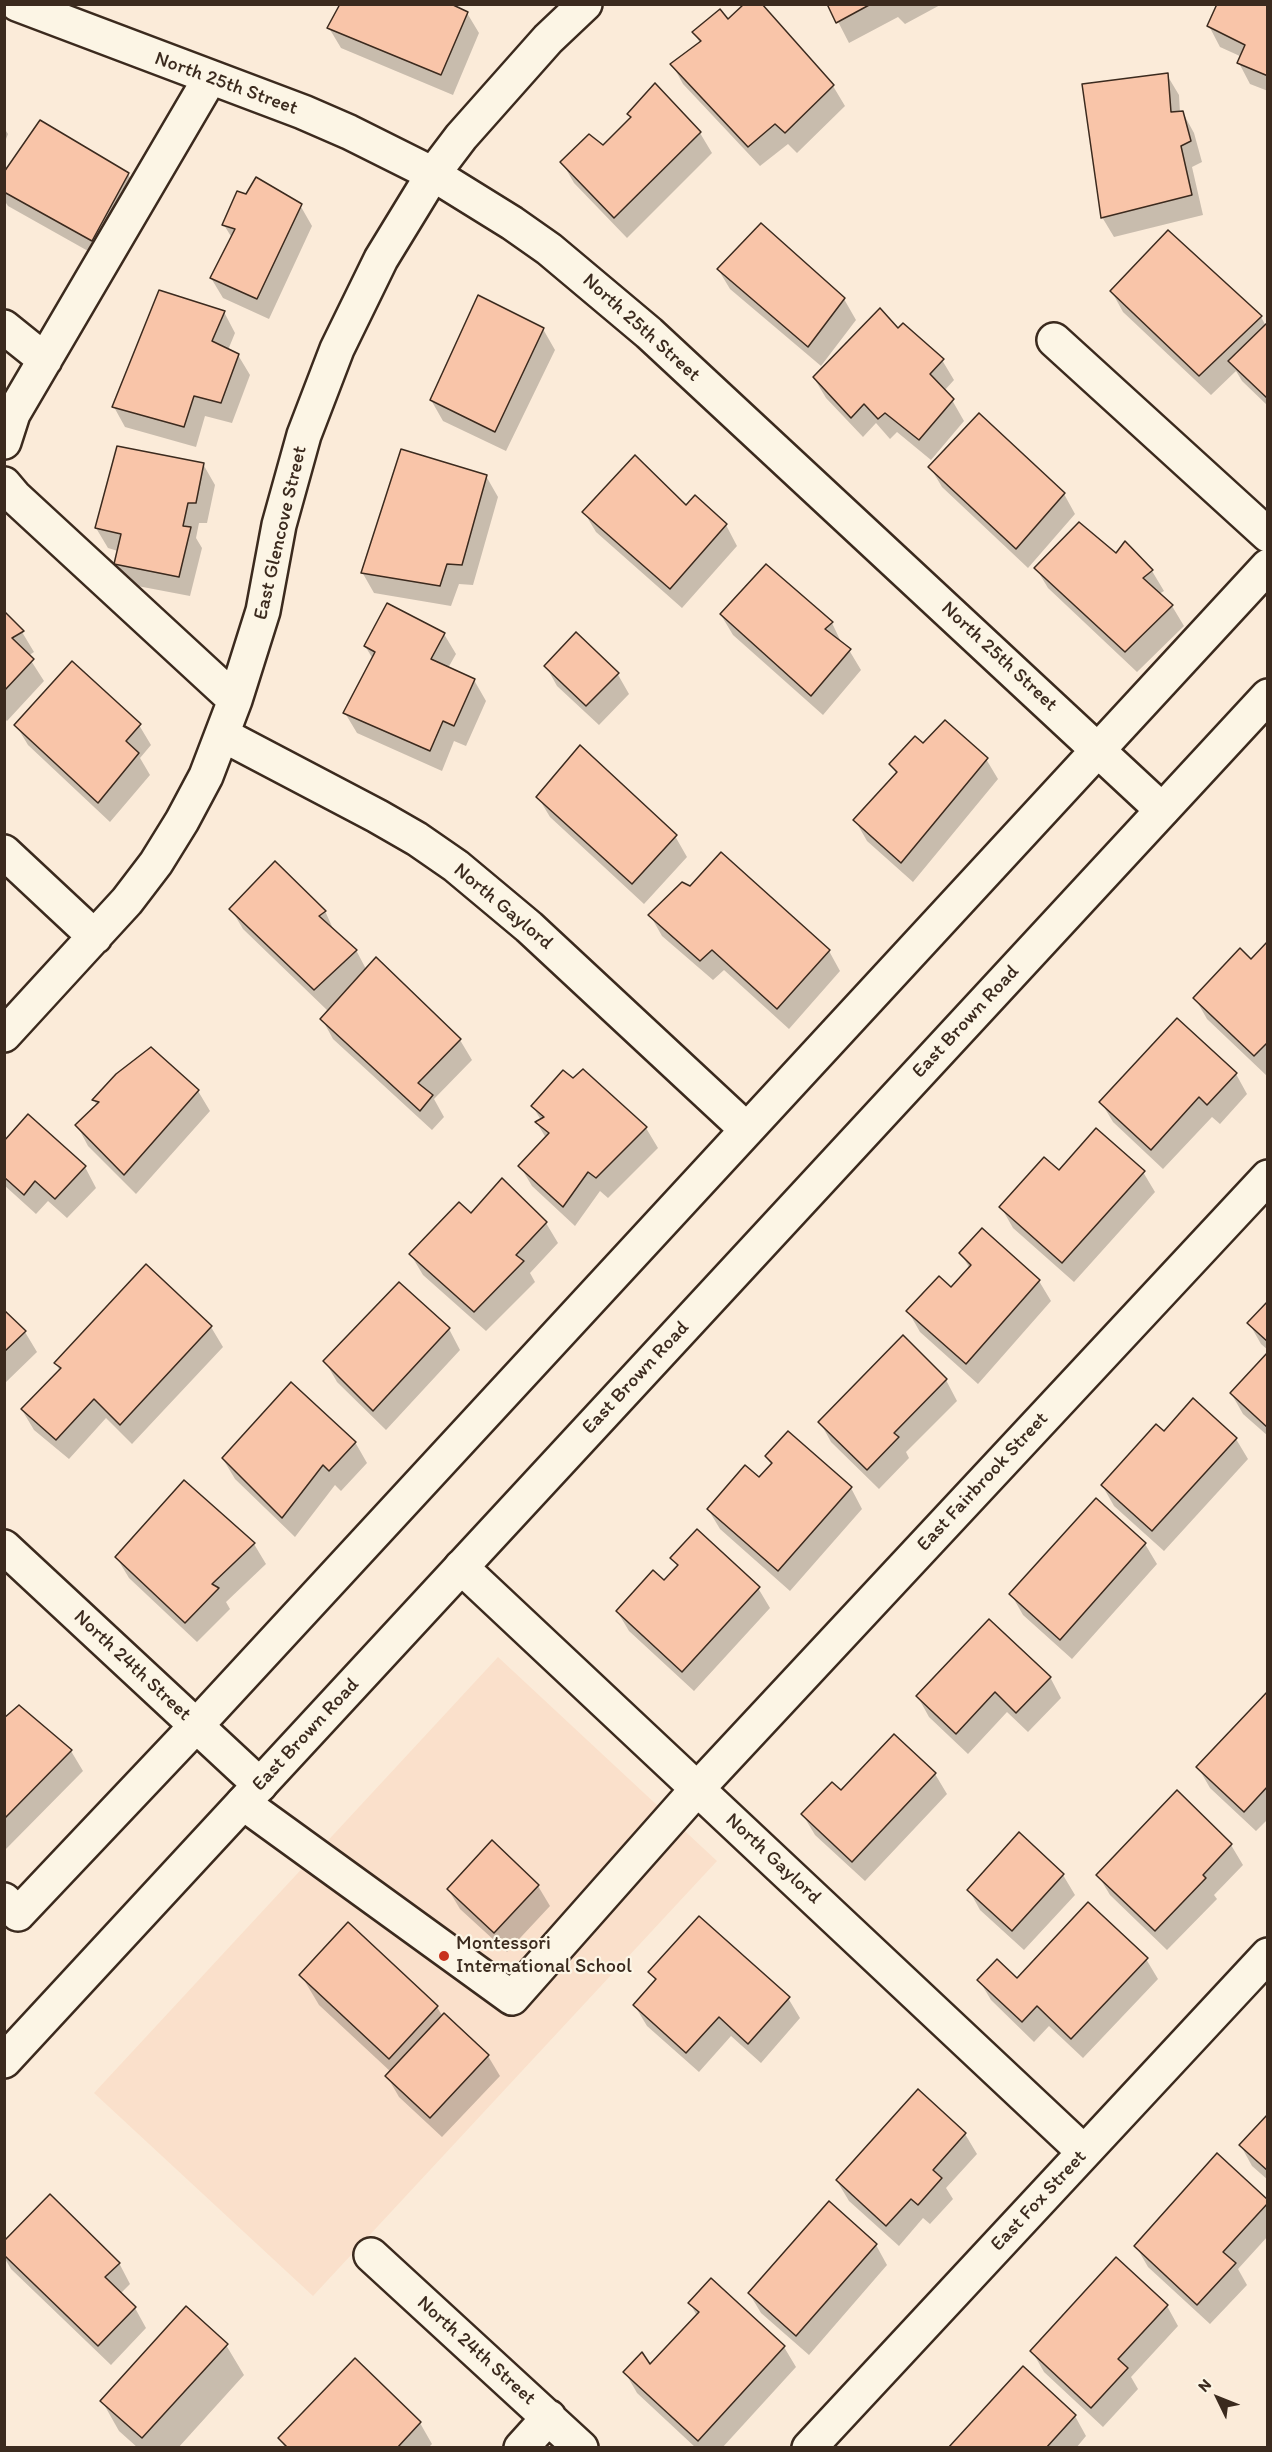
<!DOCTYPE html>
<html>
<head>
<meta charset="utf-8">
<style>
	body { margin:0 }
	#map { position:relative; width:1272px; height:2452px; overflow:hidden; background:#fbebd9; font-family:Itim,sans-serif }
	canvas { display:block }
	.frame { position:absolute; inset:0; border:6px solid #3b2a1e; pointer-events:none }
	.north { position:absolute; left:1188px; top:2368px; width:60px; height:60px; -webkit-text-stroke:4px #fcf5e5; paint-order:stroke; rotate:313deg; font-size:16px; font-weight:700; line-height:24px; text-align:center; color:#3b2a1e }
	.north::after { content:''; display:block; margin:auto; width:21px; height:27px; background:#3b2a1e; clip-path:polygon(50% 0,100% 100%,50% 72%,0 100%) }
</style>
</head>
<body>
<div id="map">
<canvas width="1272" height="2452"></canvas>
<div class="frame"></div>
<div class="north">N</div>
</div>
<script>
const ctx = document.querySelector('canvas').getContext('2d');
ctx.lineJoin = 'round';
function fillPath(path, color) { ctx.fillStyle = color; ctx.fill(path, 'evenodd'); }
const shape = rows => new Path2D(rows.map(r => 'M' + r).join(''));
function stroke(path, color, width, dash) { ctx.strokeStyle = color; ctx.lineWidth = width; ctx.lineCap = dash ? 'butt' : 'round'; ctx.setLineDash(dash || []); ctx.stroke(path); }
function write(font, color, halo, rows, align = 'center') {
  ctx.font = font + ' Itim,sans-serif'; ctx.lineWidth = 4.5; ctx.setLineDash([]); ctx.textBaseline = 'middle'; ctx.strokeStyle = halo; ctx.fillStyle = color; for (const [text, x, y, turn = 0] of rows) {
    ctx.save(); ctx.translate(x, y); ctx.rotate((+turn || 0) * Math.PI / 180); ctx.textAlign = isNaN(turn) ? turn : align; if (halo) ctx.strokeText(text, 0, 0); ctx.fillText(text, 0, 0); ctx.restore();
  }
}
const built = shape([
	[498,1657,717,1861,313,2296,94,2093]
]);
const shadow = shape([
	[829,4,942,4,905,24,898,17,849,43],
	[1268,4,1268,91,1250,84,1239,63,1242,57,1220,47,1209,26],
	[467,13,479,33,453,95,341,48,329,28],
	[728,21,833,86,845,106,797,153,788,144,760,166,683,84,672,64,700,43,694,33],
	[1167,75,1179,95,1180,113,1183,113,1194,133,1202,162,1192,167,1203,215,1114,237,1102,217],
	[628,114,700,133,712,153,627,238,574,183,562,162,603,147,631,119],
	[4,128,8,134,4,144],
	[4,174,128,174,139,194,104,260,8,206,4,200],
	[300,205,312,226,269,319,223,298,211,278,232,238,224,225],
	[718,269,844,299,856,320,821,366,730,289],
	[1112,292,1261,317,1266,326,1268,324,1268,406,1242,381,1236,371,1211,395,1123,312],
	[224,312,235,333,228,350,238,355,250,375,232,423,205,416,196,447,125,427,114,407],
	[543,329,555,350,506,451,443,421,431,400],
	[898,330,942,360,954,380,944,391,952,400,964,421,931,460,897,432,890,439,876,423,863,437,826,398,814,378],
	[203,464,215,485,207,523,199,523,196,538,202,548,190,596,127,584,115,564,118,551,108,548,96,528],
	[930,467,1064,494,1075,514,1028,568,942,487],
	[486,476,498,497,473,585,459,584,451,606,374,593,362,572],
	[686,507,726,525,737,546,682,608,596,532,584,512],
	[1125,543,1152,571,1164,591,1159,594,1172,606,1184,626,1137,672,1048,588,1036,568,1117,555],
	[4,613,22,632,34,652,28,656,44,681,7,721,4,718],
	[721,615,832,623,842,644,849,650,861,670,823,715,733,635],
	[444,634,456,654,448,668,474,680,486,701,466,746,454,741,442,771,357,733,345,713,373,659,365,646],
	[546,666,617,673,629,694,599,725,557,686],
	[16,725,139,725,151,745,140,758,150,775,110,822,28,745],
	[986,759,998,779,913,882,867,841,855,820,897,775,891,764],
	[538,797,675,836,687,857,644,904,550,817],
	[231,909,325,911,335,933,356,950,366,969,460,1040,472,1060,434,1099,444,1117,432,1130,333,1039,322,1019,328,1011,243,929],
	[650,915,829,951,840,971,789,1029,724,970,713,980,662,936],
	[1268,943,1268,1075,1267,1076,1207,1019,1195,998,1251,961],
	[1236,1074,1247,1094,1220,1124,1212,1117,1163,1169,1113,1122,1101,1102],
	[198,1091,210,1111,136,1194,88,1146,77,1125,97,1106,94,1100],
	[533,1107,646,1128,658,1148,608,1198,600,1191,575,1226,532,1186,520,1166,546,1138,537,1123,541,1120],
	[4,1143,85,1167,96,1188,67,1218,48,1201,36,1214,4,1185],
	[1059,1172,1143,1172,1155,1192,1074,1282,1013,1228,1001,1207],
	[472,1215,546,1223,558,1243,530,1273,535,1282,486,1331,423,1275,411,1255],
	[982,1230,1039,1281,1051,1301,978,1384,920,1332,908,1311,951,1289,970,1269,961,1253],
	[1268,1304,1268,1350,1261,1344,1249,1323],
	[4,1313,25,1332,37,1352,5,1383],
	[211,1327,223,1347,132,1444,106,1418,69,1459,34,1430,22,1410,60,1371,56,1364],
	[449,1329,460,1350,386,1430,337,1382,325,1361],
	[903,1337,946,1380,957,1401,906,1452,909,1458,879,1489,831,1442,820,1422],
	[1268,1355,1268,1436,1243,1414,1231,1393],
	[1164,1433,1236,1439,1248,1459,1164,1551,1114,1506,1102,1485],
	[355,1442,367,1463,341,1491,335,1485,295,1537,235,1479,223,1459],
	[767,1457,851,1488,862,1509,790,1591,720,1529,708,1509,760,1479,772,1466],
	[184,1482,254,1544,266,1564,226,1602,230,1609,197,1642,129,1578,117,1558],
	[1145,1544,1157,1564,1072,1659,1023,1615,1011,1594],
	[672,1558,758,1588,770,1608,694,1691,629,1631,617,1611,664,1582,678,1567],
	[1050,1677,1061,1698,1028,1732,1007,1712,968,1754,929,1717,918,1697],
	[1268,1693,1268,1819,1256,1831,1210,1788,1198,1767],
	[19,1707,71,1751,83,1771,4,1851,4,1721],
	[935,1774,947,1794,865,1881,815,1835,803,1815,842,1792],
	[1231,1845,1243,1865,1214,1895,1217,1899,1167,1950,1110,1895,1098,1875],
	[1063,1875,1075,1895,1024,1950,980,1910,969,1890],
	[538,1886,550,1906,507,1952,460,1909,448,1889],
	[348,1924,437,2007,443,2017,488,2056,500,2076,442,2137,399,2097,387,2076,391,2072,319,2005,301,1975],
	[1146,1959,1158,1979,1083,2058,1049,2026,1034,2042,991,2000,979,1980,1017,1980],
	[650,1972,788,1998,800,2018,761,2063,731,2036,699,2072,647,2026,635,2006,656,1982],
	[1268,2116,1268,2180,1252,2166,1241,2146],
	[965,2134,977,2154,946,2188,953,2199,930,2224,923,2218,899,2246,849,2201,837,2181],
	[1268,2202,1268,2236,1238,2269,1247,2285,1210,2324,1148,2267,1136,2246],
	[4,2243,119,2263,130,2284,120,2294,135,2308,146,2328,111,2365,11,2269,4,2257],
	[876,2245,887,2265,809,2355,761,2313,749,2293],
	[711,2280,784,2347,796,2367,722,2448,696,2448,637,2393,625,2372,650,2367,697,2316,690,2303],
	[1167,2306,1178,2326,1131,2377,1138,2389,1103,2427,1044,2372,1032,2351],
	[226,2345,244,2375,178,2448,138,2448,119,2431,102,2401],
	[355,2360,420,2423,432,2444,428,2448,285,2448,280,2438],
	[1075,2416,1086,2436,1076,2448,950,2448]
]);
const building = shape([
	[340,4,451,4,468,12,441,75,327,28,340,4],
	[744,4,762,4,834,85,785,133,775,124,748,147,670,64,701,41,692,32,720,9,728,19,744,4],
	[827,4,871,4,836,23,827,4],
	[1217,4,1268,4,1268,76,1237,63,1245,45,1207,26,1217,4],
	[1168,73,1171,112,1183,111,1191,141,1181,146,1192,195,1101,218,1082,84,1168,73],
	[655,83,701,132,614,218,560,162,589,134,603,145,631,117,627,114,655,83],
	[40,120,129,173,92,241,4,192,4,172,40,120],
	[256,177,302,204,257,299,210,278,235,229,222,225,237,191,246,194,256,177],
	[761,223,845,298,808,347,717,269,761,223],
	[1168,230,1262,316,1199,376,1110,291,1168,230],
	[159,290,225,311,212,341,239,354,221,403,194,396,184,427,112,407,159,290],
	[478,295,544,328,495,432,430,400,478,295],
	[880,308,898,328,903,323,944,359,930,374,954,399,919,440,885,413,878,419,864,404,851,418,813,377,880,308],
	[1268,322,1268,399,1228,361,1268,322],
	[979,413,1065,493,1016,549,928,467,979,413],
	[117,446,204,463,196,503,188,503,183,526,191,527,179,577,114,564,121,534,95,528,117,446],
	[401,449,487,475,462,565,447,564,440,586,361,573,401,449],
	[635,455,686,505,695,495,727,524,670,589,582,512,635,455],
	[1079,522,1116,553,1125,541,1153,570,1143,578,1173,605,1125,652,1034,568,1079,522],
	[766,564,833,622,825,629,851,649,811,696,720,614,766,564],
	[387,603,445,633,431,659,475,679,454,726,443,721,430,751,343,713,375,652,364,646,387,603],
	[4,611,24,631,12,638,34,659,4,691,4,611],
	[576,632,619,673,586,706,544,666,576,632],
	[72,661,141,724,126,741,139,753,98,803,14,725,72,661],
	[945,720,988,758,901,863,853,820,897,772,889,764,915,736,923,743,945,720],
	[580,745,677,835,632,884,536,797,580,745],
	[721,852,830,950,777,1009,712,950,700,961,648,915,682,882,690,886,721,852],
	[275,861,326,911,319,916,357,950,314,990,229,909,275,861],
	[1268,941,1268,1042,1254,1056,1193,998,1240,948,1251,959,1268,941],
	[376,957,461,1039,418,1083,433,1095,420,1111,320,1019,376,957],
	[1177,1018,1237,1073,1207,1105,1199,1097,1151,1150,1099,1102,1177,1018],
	[151,1047,199,1090,124,1175,75,1125,99,1102,92,1100,116,1074,151,1047],
	[583,1069,647,1127,596,1178,588,1172,563,1207,518,1166,549,1133,535,1122,544,1117,531,1106,563,1070,573,1078,583,1069],
	[28,1114,86,1166,55,1199,35,1181,24,1195,4,1177,4,1141,28,1114],
	[1096,1128,1145,1171,1062,1263,999,1207,1044,1157,1059,1170,1096,1128],
	[502,1178,547,1222,516,1255,524,1261,474,1312,409,1254,459,1202,471,1213,502,1178],
	[982,1228,1040,1280,966,1364,906,1311,939,1276,951,1287,971,1265,959,1253,982,1228],
	[146,1264,212,1326,120,1425,94,1399,56,1440,21,1409,61,1368,54,1363,146,1264],
	[399,1282,450,1328,373,1411,323,1361,399,1282],
	[1268,1301,1268,1342,1247,1323,1268,1301],
	[4,1310,26,1331,4,1352,4,1310],
	[903,1335,947,1379,894,1433,899,1437,867,1470,818,1422,903,1335],
	[1268,1352,1268,1428,1230,1393,1268,1352],
	[291,1382,356,1442,329,1471,323,1465,282,1518,222,1458,291,1382],
	[1193,1398,1237,1438,1152,1531,1101,1485,1156,1424,1164,1431,1193,1398],
	[788,1431,852,1487,778,1571,707,1509,745,1465,759,1477,772,1463,765,1456,788,1431],
	[184,1480,255,1543,212,1584,219,1588,185,1623,115,1557,184,1480],
	[1096,1498,1146,1543,1060,1640,1009,1594,1096,1498],
	[697,1529,760,1587,682,1672,616,1611,653,1570,664,1580,678,1565,670,1558,697,1529],
	[989,1619,1051,1677,1016,1713,995,1692,956,1734,916,1696,989,1619],
	[1268,1691,1268,1786,1244,1812,1196,1767,1268,1691],
	[19,1705,72,1750,4,1819,4,1718,19,1705],
	[894,1734,936,1773,852,1862,801,1814,832,1782,841,1790,894,1734],
	[1177,1790,1232,1844,1203,1875,1206,1878,1155,1931,1096,1875,1177,1790],
	[1019,1832,1064,1874,1012,1931,967,1890,1019,1832],
	[492,1840,539,1885,494,1933,447,1889,492,1840],
	[1088,1902,1148,1958,1071,2039,1037,2006,1022,2022,977,1980,997,1959,1017,1978,1088,1902],
	[699,1916,790,1997,748,2044,719,2017,686,2053,633,2005,656,1979,648,1972,699,1916],
	[348,1922,438,2006,389,2059,299,1975,348,1922],
	[444,2013,489,2055,430,2118,385,2076,444,2013],
	[918,2089,966,2133,933,2170,942,2178,918,2205,911,2199,886,2226,836,2180,918,2089],
	[1268,2114,1268,2171,1239,2145,1268,2114],
	[1217,2153,1268,2200,1268,2203,1223,2252,1236,2263,1197,2305,1134,2246,1217,2153],
	[50,2194,120,2263,105,2277,136,2307,98,2346,4,2255,4,2241,50,2194],
	[829,2201,877,2244,796,2336,748,2293,829,2201],
	[1116,2257,1168,2305,1118,2359,1128,2368,1091,2408,1030,2351,1116,2257],
	[711,2278,785,2346,698,2441,623,2372,642,2352,650,2364,699,2312,688,2303,711,2278],
	[186,2306,228,2344,142,2438,100,2401,186,2306],
	[355,2358,421,2422,397,2448,288,2448,278,2438,355,2358],
	[1023,2366,1076,2415,1046,2448,948,2448,1023,2366]
]);
const minor = shape([
	[17,4,303,112,349,132,433,174,512,223,549,249,649,333,1162,810],
	[4,327,45,360],
	[1054,340,1268,535],
	[4,442,13,414,210,78],
	[4,484,15,497,235,700],
	[223,735,377,816,417,839,456,866,529,927,746,1129],
	[4,852,95,937],
	[4,1035,127,901,156,863,182,821,206,776,235,700,263,611,279,525,304,435,337,349,381,259,433,174,461,137,548,39,585,4],
	[4,1547,260,1785],
	[461,1567,1084,2152],
	[243,1803,512,1998,698,1788,1268,1177],
	[4,1900,18,1914,196,1726,1268,566],
	[371,2255,581,2448],
	[521,2448,549,2417],
	[809,2448,1268,1955]
]);
const major = shape([
	[4,2061,1268,696]
]);
const markers = [
	[444,1956,6,"#c8321e"]
];
const streetNames = [
	["North 25th Street",226,84,20],
	["North 25th Street",641,328,42],
	["East Glencove Street",281,533,-77],
	["North 25th Street",999,657,43],
	["North Gaylord",503,907,40],
	["East Brown Road",966,1022,-47],
	["East Brown Road",636,1378,-47],
	["East Fairbrook Street",983,1482,-47],
	["North 24th Street",132,1666,43],
	["East Brown Road",306,1735,-47],
	["North Gaylord",773,1859,43],
	["East Fox Street",1039,2201,-47],
	["North 24th Street",476,2351,42]
];
const poiNames = [
	["Montessori",456,1944],
	["International School",456,1967]
];
fillPath(built, '#fae0cb');
fillPath(shadow, '#0003');
fillPath(building, '#f9c5a9');
stroke(building, '#3b2a1e', 1.5);
stroke(minor, '#3b2a1e', 38);
stroke(major, '#3b2a1e', 38);
stroke(minor, '#fcf5e5', 33);
stroke(major, '#fcf5e5', 33);
for (const [x, y, r, color] of markers) { const dot = new Path2D(); dot.arc(x, y, r, 0, 2 * Math.PI); ctx.fillStyle = color; ctx.fill(dot); stroke(dot, '#fcf5e5', 2); }
write('20px', '#3b2a1e', '#fcf5e5', streetNames);
write('20px', '#3b2a1e', '#fcf5e5', poiNames, 'left');
</script>
</body>
</html>
